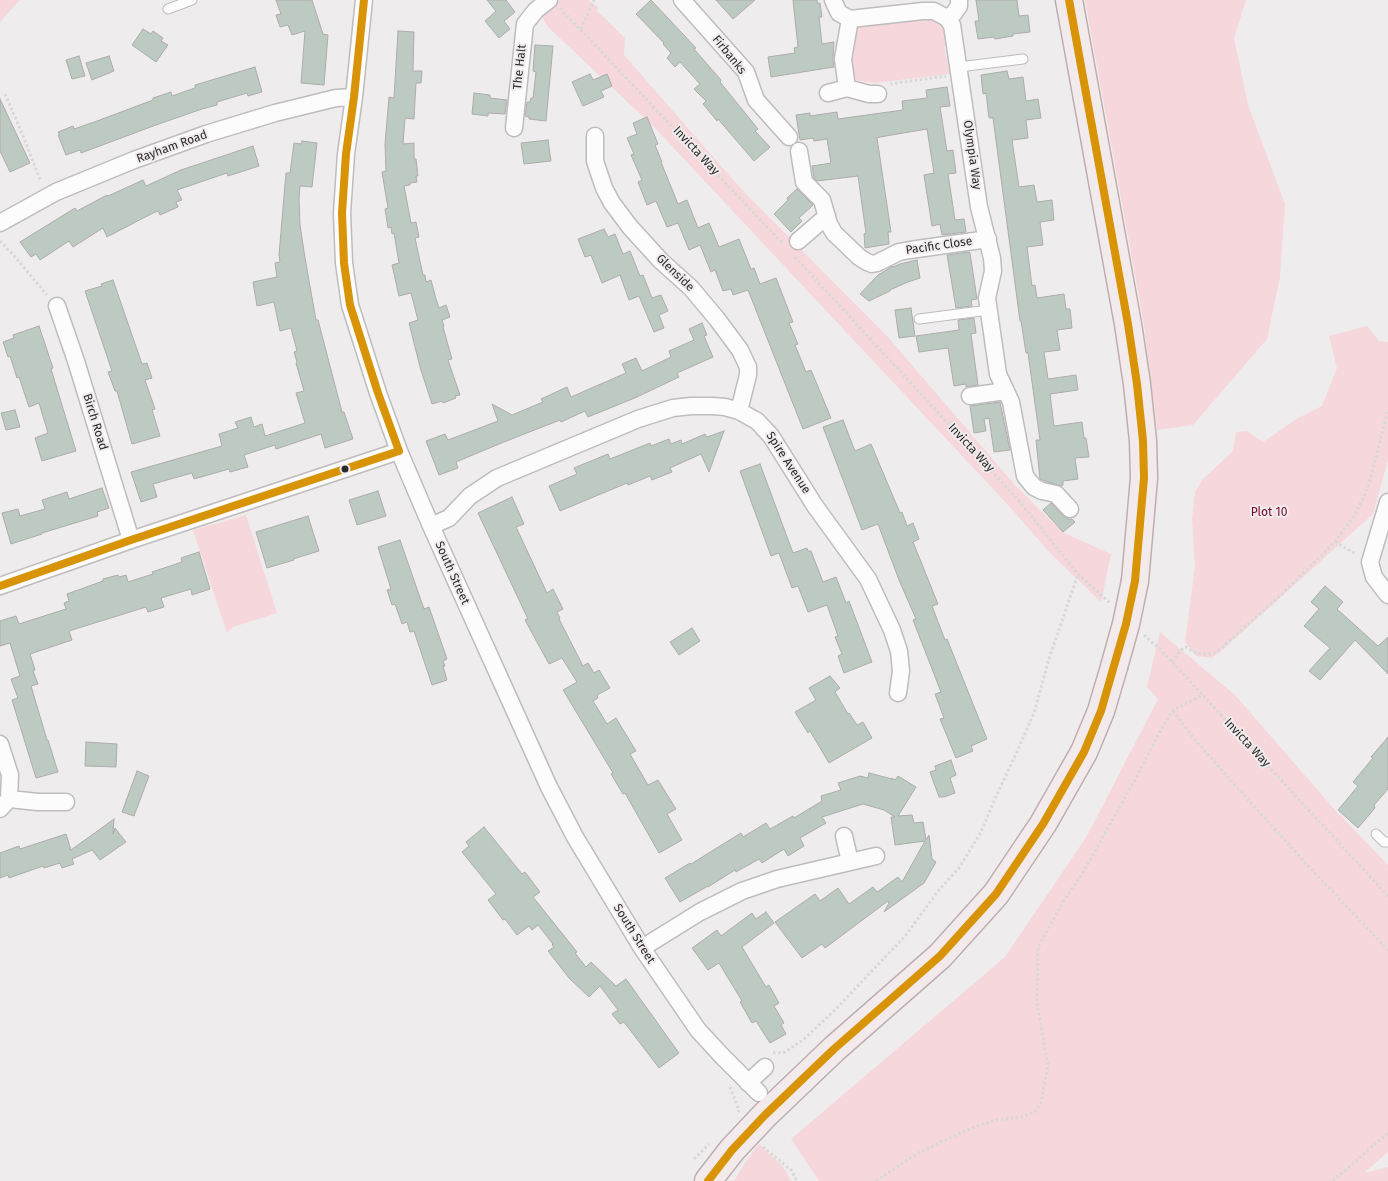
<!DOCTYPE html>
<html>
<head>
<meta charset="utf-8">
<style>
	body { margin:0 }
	canvas { display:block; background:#efeced }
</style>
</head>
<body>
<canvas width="1388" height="1181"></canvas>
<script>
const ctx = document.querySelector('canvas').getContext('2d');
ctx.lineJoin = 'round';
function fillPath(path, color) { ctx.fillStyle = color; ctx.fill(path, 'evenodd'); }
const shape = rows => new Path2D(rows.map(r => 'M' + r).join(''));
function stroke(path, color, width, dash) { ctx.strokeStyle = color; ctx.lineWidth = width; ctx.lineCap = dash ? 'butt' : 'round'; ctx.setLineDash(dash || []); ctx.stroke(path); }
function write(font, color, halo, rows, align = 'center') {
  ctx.font = font + ' "Fira Sans",sans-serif'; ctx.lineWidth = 4; ctx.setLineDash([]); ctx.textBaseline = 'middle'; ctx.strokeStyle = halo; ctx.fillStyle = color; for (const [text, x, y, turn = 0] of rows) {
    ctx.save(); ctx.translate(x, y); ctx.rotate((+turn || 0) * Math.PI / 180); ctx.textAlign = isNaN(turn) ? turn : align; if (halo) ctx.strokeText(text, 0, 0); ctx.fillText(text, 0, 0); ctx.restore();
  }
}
const green = shape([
	[0,0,20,0,0,22],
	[560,0,588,0,598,7,597,11,625,38,624,55,742,190,887,336,1014,484,1062,532,1111,554,1101,602,1051,554,1009,506,654,127,548,27,541,15],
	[1085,0,1246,0,1234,38,1248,105,1285,204,1280,277,1267,339,1193,425,1157,430,1144,324],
	[927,17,939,21,946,31,949,45,944,46,950,74,874,83,856,80,853,73,851,57,853,30,859,27],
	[1367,326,1379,341,1388,342,1388,460,1373,514,1220,652,1211,658,1196,656,1185,642,1195,566,1192,519,1195,492,1203,479,1233,451,1236,432,1247,431,1263,442,1298,418,1322,406,1337,368,1329,336],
	[246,515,277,613,233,627,227,633,193,530],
	[1160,632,1235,695,1335,810,1388,865,1388,1152,1364,1173,1388,1167,1388,1181,819,1181,791,1139,1005,957,1087,836,1158,699,1147,687],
	[759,1144,784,1168,791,1181,734,1181,747,1160]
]);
const building = shape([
	[276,0,312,0,323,34,328,35,324,85,301,83,305,31,292,35,288,25,280,27,276,15,281,14,276,0],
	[487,0,506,0,515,12,504,21,510,29,499,38,485,21,496,11,487,0],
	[651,0,696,48,694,49,721,80,720,82,758,129,755,131,770,147,754,161,718,119,717,121,703,104,706,101,694,89,700,84,680,62,675,67,667,58,671,53,663,44,664,43,636,14,651,0],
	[716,0,755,0,733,19,716,0],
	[793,0,817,0,818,4,820,3,822,17,819,17,822,44,834,42,833,60,834,67,771,77,768,57,795,53,794,48,798,47,793,0],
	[976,0,1017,0,1019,16,1028,15,1030,32,1013,34,1013,36,995,39,994,37,978,39,975,21,979,21,976,0],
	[143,29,151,34,153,31,163,38,161,41,168,45,156,62,132,45,143,29],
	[398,31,414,32,413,71,422,71,421,83,416,83,414,119,405,118,403,144,414,143,414,159,416,159,418,176,416,176,417,182,410,183,410,185,404,186,411,223,416,222,419,237,415,238,423,275,425,275,426,282,431,280,436,299,439,308,446,305,450,317,442,320,444,326,443,327,452,359,448,360,460,395,455,396,456,398,443,403,442,401,432,404,420,367,409,323,418,320,411,293,399,296,392,265,399,263,394,233,392,234,391,227,388,228,385,209,388,208,382,172,386,171,385,144,389,97,394,98,398,31],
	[535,45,553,46,546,121,529,119,529,117,525,116,527,102,530,102,531,98,533,98,536,72,533,71,535,45],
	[79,56,85,76,72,79,66,60,79,56],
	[109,56,114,71,92,80,86,63,109,56],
	[255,67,262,92,248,96,247,93,217,102,217,105,202,109,156,125,81,153,80,150,66,155,58,135,60,135,58,132,73,126,74,129,97,121,153,100,153,98,171,92,172,96,195,88,195,85,255,67],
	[1007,71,1009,79,1023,77,1026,101,1038,99,1041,118,1026,120,1028,138,1012,140,1019,187,1034,185,1037,202,1052,200,1054,220,1040,222,1043,245,1027,247,1032,286,1035,285,1037,298,1064,294,1066,309,1070,309,1072,328,1057,330,1060,350,1044,352,1048,379,1076,375,1078,390,1050,394,1054,426,1082,422,1084,438,1086,438,1089,457,1075,458,1078,479,1063,481,1063,485,1061,486,1045,481,1040,479,1036,440,1040,440,1028,353,1026,353,1021,321,1020,321,993,118,989,118,986,93,983,94,981,75,1007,71],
	[590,74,593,80,607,74,612,86,601,91,604,97,583,106,572,82,590,74],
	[947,87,950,106,940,107,947,151,953,150,956,173,948,174,955,220,964,219,966,232,942,235,940,224,932,226,924,175,934,173,927,129,880,137,877,138,891,232,888,232,889,244,865,248,864,234,866,233,858,176,817,181,814,178,812,166,831,163,827,139,814,141,813,138,800,140,796,115,810,113,810,116,837,112,838,119,903,110,902,101,927,98,926,90,947,87],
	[474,93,490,95,490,98,507,100,505,114,488,113,488,116,472,114,474,93],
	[0,99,30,163,10,172,0,151,0,99],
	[647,117,658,144,655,145,662,162,661,162,678,204,687,200,698,228,709,223,719,247,739,239,751,269,754,268,760,284,776,278,793,322,789,323,798,344,795,345,806,372,811,370,831,418,803,429,748,290,733,295,731,289,723,291,715,270,711,272,700,245,689,250,678,223,667,227,656,201,647,205,638,182,642,180,631,155,634,154,627,138,637,134,633,123,647,117],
	[548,140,551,161,524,164,521,143,548,140],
	[302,141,317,143,312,187,300,186,299,199,300,225,305,258,316,320,318,320,342,412,344,412,353,439,325,448,321,434,276,449,275,445,244,455,248,467,230,472,229,469,194,479,192,473,153,484,157,497,141,502,131,472,222,446,219,434,238,428,235,422,251,417,254,427,262,424,265,436,305,423,296,393,304,391,296,363,297,362,294,352,297,351,291,328,280,331,274,302,257,306,253,282,277,277,275,263,280,262,279,255,286,173,290,173,294,143,301,144,302,141],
	[253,146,259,166,228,176,227,173,177,190,182,200,176,202,178,207,160,215,158,211,151,214,107,237,103,228,73,247,69,241,40,260,36,254,31,257,20,242,75,208,77,211,107,195,108,196,143,180,146,186,181,170,253,146],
	[797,189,813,205,799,218,802,221,791,232,774,214,788,200,787,198,797,189],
	[604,229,608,237,615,234,623,254,630,251,640,276,643,275,652,298,661,295,668,311,659,315,664,328,654,332,639,296,629,300,620,275,602,283,591,255,585,257,578,239,604,229],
	[969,252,970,253,977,299,971,300,972,306,956,308,947,255,969,252],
	[917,260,920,278,908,282,892,289,892,288,890,291,869,301,860,294,878,275,893,266,893,267,900,264,917,260],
	[113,280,142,364,147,363,152,378,145,380,155,409,152,410,160,436,132,444,117,391,115,391,108,372,112,371,85,291,102,286,101,284,113,280],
	[911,308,915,336,899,338,895,310,911,308],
	[974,318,976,333,971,334,978,385,966,387,966,384,954,386,948,348,919,352,916,336,959,330,958,320,974,318],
	[702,323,707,335,704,336,713,357,677,373,679,377,637,397,588,417,585,411,561,422,560,420,504,442,456,462,458,468,439,475,426,441,445,434,448,440,498,421,492,404,512,415,543,402,541,399,567,387,571,397,626,373,622,364,636,358,642,371,646,369,671,357,669,351,694,340,689,329,702,323],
	[39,326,53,368,51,369,76,451,42,461,35,438,48,433,39,403,29,407,19,377,17,378,10,356,8,357,3,342,14,338,13,335,39,326],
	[1000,402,1010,450,994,452,989,418,984,419,986,431,974,433,970,406,1000,402],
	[15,410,20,427,6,430,1,413,15,410],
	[843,420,855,451,871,444,900,513,902,512,907,526,913,523,919,539,913,542,938,604,932,606,945,640,947,639,987,739,971,746,973,751,956,758,940,719,944,718,935,694,941,692,913,620,916,619,899,580,878,524,862,530,823,427,843,420],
	[724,431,709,472,701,454,670,468,672,472,652,480,650,476,628,485,627,483,560,511,549,486,577,474,574,468,608,454,610,459,650,443,651,446,669,439,671,444,681,440,682,444,705,434,707,437,724,431],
	[760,464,793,553,807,548,808,551,811,551,823,582,836,577,846,603,849,601,872,662,844,673,838,656,842,654,835,637,838,636,827,605,808,612,798,586,792,588,779,553,771,556,740,471,760,464],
	[102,488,109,508,97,512,98,516,42,533,42,534,11,544,2,513,18,509,20,516,45,509,42,500,67,492,69,499,102,488],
	[378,491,386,516,357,525,349,500,378,491],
	[512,497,524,524,516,527,547,593,553,589,563,609,557,612,560,618,559,619,583,666,588,663,594,673,599,670,610,688,597,695,598,698,593,701,607,724,616,718,636,751,630,754,648,785,658,780,676,809,667,814,682,840,659,853,625,793,623,794,611,774,613,773,563,690,577,682,562,658,549,664,532,633,525,620,528,619,478,513,512,497],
	[1051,503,1063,516,1068,519,1072,519,1075,522,1063,532,1043,510,1051,503],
	[308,516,319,551,293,559,294,560,267,568,256,532,308,516],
	[400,540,424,609,429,607,447,659,443,661,445,666,443,666,447,680,432,685,414,631,410,632,407,622,402,624,395,604,392,605,387,590,391,589,378,547,400,540],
	[199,552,210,589,192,595,191,589,161,598,164,607,148,612,146,607,69,631,72,640,30,654,35,670,33,671,38,684,31,686,47,740,48,740,58,772,36,778,12,700,18,698,11,679,20,676,10,643,0,646,0,621,16,616,19,624,66,609,64,603,69,601,67,594,103,581,103,579,118,575,119,577,126,575,128,582,153,574,152,572,182,562,181,558,199,552],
	[1325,586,1343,602,1337,609,1378,646,1388,637,1388,674,1355,640,1320,680,1309,671,1330,648,1304,626,1319,609,1311,602,1325,586],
	[692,628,700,641,679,655,670,642,692,628],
	[830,676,840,688,835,692,848,714,849,713,857,725,863,722,872,738,829,763,810,731,808,733,795,712,816,700,809,688,830,676],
	[1388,737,1388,789,1374,805,1375,808,1358,828,1338,810,1358,786,1353,782,1373,758,1371,757,1388,737],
	[86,742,117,744,116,767,85,766,86,742],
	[951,760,956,775,950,778,955,793,944,797,939,797,930,772,936,770,935,766,951,760],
	[137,771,149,776,134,816,122,812,137,771],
	[869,773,892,779,892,778,895,780,898,776,916,787,898,816,912,815,914,823,923,822,926,840,929,835,932,859,936,862,924,883,884,912,889,903,888,901,825,948,822,944,802,958,775,922,815,894,820,901,838,888,849,904,873,887,877,892,898,877,902,882,925,841,895,845,891,817,895,817,884,810,863,804,822,817,826,823,800,838,804,846,788,856,784,849,762,863,759,859,736,872,735,870,708,887,708,886,680,902,665,878,690,863,691,864,741,833,743,837,766,823,770,829,793,816,794,818,822,801,821,796,841,790,838,783,860,776,868,778,869,773],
	[114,819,113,834,115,828,126,842,100,860,92,850,72,859,74,864,62,868,60,863,44,868,43,866,9,878,8,875,0,878,0,853,19,846,20,849,66,834,71,850,114,819],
	[484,827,522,874,525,872,540,892,533,897,577,952,575,953,586,967,591,962,616,986,626,979,679,1053,659,1068,624,1022,620,1024,612,1014,618,1010,600,986,589,997,569,978,548,951,554,947,552,945,553,944,538,925,532,930,529,926,517,935,505,919,503,920,488,900,496,894,462,852,469,846,466,842,484,827],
	[766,912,774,923,742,947,766,987,769,985,779,1003,774,1006,784,1023,781,1025,786,1034,770,1043,756,1021,752,1023,740,1002,742,1001,719,963,708,970,692,948,717,930,721,936,752,913,756,919,766,912]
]);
const path = shape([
	[560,8,782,243],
	[581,29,594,0],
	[890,84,946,76],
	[5,94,24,138,41,182],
	[0,241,16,258,47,295],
	[795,257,1019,501,1078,574,1110,603],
	[1335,542,1356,554],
	[1144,635,1162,651,1388,896],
	[1172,662,1183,648,1186,647,1196,653,1204,654,1211,654,1219,650,1282,594,1335,542,1356,513,1368,488,1388,410],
	[1173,711,1192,736,1240,791,1312,870,1388,950],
	[773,1053,785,1052,803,1040,835,1010,906,935,938,891,959,868,981,832,997,794,1016,754,1034,713,1048,662,1078,574],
	[730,1087,739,1110,738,1112],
	[763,1147,791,1170,797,1181],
	[694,1159,709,1144],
	[876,1181,918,1153,956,1135,977,1126,997,1120,1022,1117,1036,1111,1041,1103,1042,1097,1048,1065,1037,1003,1038,947,1063,902,1084,871,1137,776,1158,735,1173,710,1203,695],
	[1333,1181,1388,1133]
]);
const lane = shape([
	[168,9,192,0],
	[959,67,1023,59],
	[919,319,989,310],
	[1376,834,1384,842,1388,842]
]);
const street = shape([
	[364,0,354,97,346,154,342,213,344,263,350,305,378,393,399,451,431,526,549,787,575,837,642,948,698,1030,722,1056,759,1093],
	[682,0,746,72,756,100,789,137],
	[833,0,839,13,850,19,923,11,934,11,947,18,952,25,979,207,992,258,993,271,987,298,998,374,1011,402,1025,476,1034,487,1042,491,1056,494,1070,509],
	[947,18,954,13,959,6,959,0],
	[847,88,843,59,850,19],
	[828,93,847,88,869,94,878,94],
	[514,128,525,24,536,10,549,0],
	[595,136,595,161,604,188,612,203,630,227,661,261,691,288,717,319,740,350,748,367,748,375,739,411],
	[799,151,804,182,822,200,829,224,834,233,859,257,867,262,872,264,877,263,899,252,910,250,988,239],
	[0,223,56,192,134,160,206,134,275,113,336,98,354,97],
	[798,241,827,216],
	[57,306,76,361,131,540],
	[970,396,1006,391],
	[1388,502,1370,562,1374,577,1388,595],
	[431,526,449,518,470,496,497,478,638,419,673,408,691,406,713,406,725,407,739,411,757,421,771,436,815,506,868,579,892,630,899,651,901,671,898,693],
	[0,586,131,540,399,451],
	[0,744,10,775,9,799,0,809],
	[9,799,38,802,66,802],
	[844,836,850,862],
	[642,948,700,912,742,891,777,879,876,856],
	[748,1083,765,1067]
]);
const primary = shape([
	[1069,0,1128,324,1137,384,1143,441,1144,478,1135,581],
	[708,1181,732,1150,765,1115,834,1049,940,956,996,894,1043,824,1084,752,1101,711,1114,667]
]);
const primaryBridge = shape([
	[1114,667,1126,624,1135,581]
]);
const bus1 = shape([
	[0,586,131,540,399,451,378,393,350,305,344,263,342,213,346,154,354,97,364,0],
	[708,1181,732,1150,765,1115,834,1049,940,956,996,894,1043,824,1084,752,1101,711,1126,624,1135,581,1144,478,1143,441,1137,384,1128,324,1069,0]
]);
const markers = [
	[345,469,4.5,"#2b2929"]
];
const streetNames = [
	["Firbanks",729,55,51],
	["The Halt",520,67,-84],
	["Rayham Road",172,147,-20],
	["Invicta Way",696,151,47],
	["Olympia Way",972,155,82],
	["Pacific Close",939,246,-8],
	["Glenside",675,273,44],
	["Birch Road",95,422,73],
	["Invicta Way",971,448,47],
	["Spire Avenue",788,463,57],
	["South Street",452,573,66],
	["Invicta Way",1247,743,47],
	["South Street",634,934,58]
];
const parkNames = [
	["Plot 10",1269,513]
];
fillPath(green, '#f6d7db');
fillPath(building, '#bccac2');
stroke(building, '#adacac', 1);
stroke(lane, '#bebcbc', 11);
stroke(street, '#bebcbc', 19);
stroke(primary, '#beaeb1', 29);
stroke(path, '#d9d8d8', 3, [2.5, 2.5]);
stroke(lane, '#fdfcfc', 9);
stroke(street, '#fdfcfc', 16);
stroke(primary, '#f3eaec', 26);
stroke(primaryBridge, '#beaeb1', 29, []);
stroke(primaryBridge, '#f3eaec', 26);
stroke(bus1, '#d89306', 8);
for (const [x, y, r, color] of markers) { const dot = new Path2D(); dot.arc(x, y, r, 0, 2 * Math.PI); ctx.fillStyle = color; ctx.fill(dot); stroke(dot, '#f0ebec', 2); }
write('12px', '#2b2929', '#f0ebec', streetNames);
write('12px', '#770a2f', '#f0ebec', parkNames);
</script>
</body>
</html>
